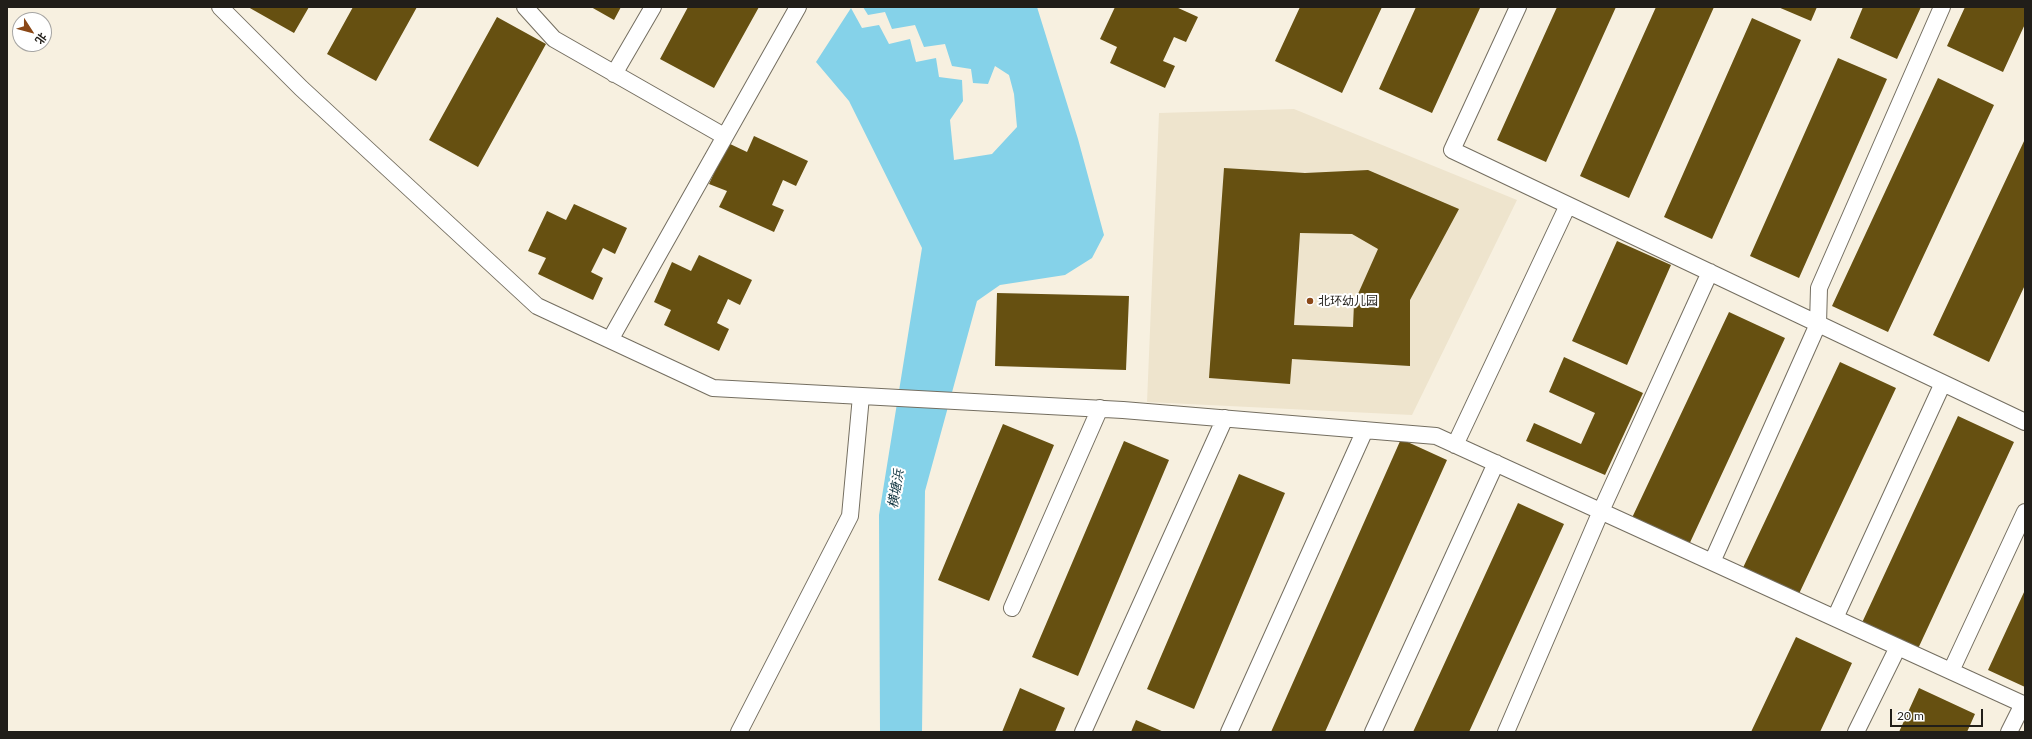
<!DOCTYPE html>
<html>
<head>
<meta charset="utf-8">
<style>
	body { margin:0 }
	#map { position:relative; width:2032px; height:739px; overflow:hidden; background:#f7f0e0; font-family:Lato,"Noto Sans SC",sans-serif }
	canvas { display:block }
	.frame { position:absolute; inset:0; border:8px solid #211e19; pointer-events:none }
	.north { position:absolute; left:12px; top:12px; width:40px; height:40px; box-sizing:border-box; background:#fff; border:1px solid #a6a5a3; border-radius:50%; rotate:126deg; font-size:11px; font-weight:700; line-height:16px; text-align:center; color:#211e19 }
	.north::after { content:''; display:block; margin:auto; width:14px; height:18px; background:#8a4716; clip-path:polygon(50% 0,100% 100%,50% 72%,0 100%) }
	.scale { position:absolute; left:1890px; top:709px; width:93px; height:18px; box-sizing:border-box; border:2px solid #211e19; border-top:0; padding-left:5px; font-size:12px; line-height:14px; white-space:nowrap; color:#211e19; -webkit-text-stroke:3px #fff; paint-order:stroke }
</style>
</head>
<body>
<div id="map">
<canvas width="2032" height="739"></canvas>
<div class="frame"></div>
<div class="north">北</div>
<div class="scale">20 m</div>
</div>
<script>
const ctx = document.querySelector('canvas').getContext('2d');
ctx.lineJoin = 'round';
function fillPath(path, color) { ctx.fillStyle = color; ctx.fill(path, 'evenodd'); }
const shape = rows => new Path2D(rows.map(r => 'M' + r).join(''));
function stroke(path, color, width, dash) { ctx.strokeStyle = color; ctx.lineWidth = width; ctx.lineCap = dash ? 'butt' : 'round'; ctx.setLineDash(dash || []); ctx.stroke(path); }
function write(font, color, halo, rows, align = 'center') {
  ctx.font = font + ' Lato,"Noto Sans SC",sans-serif'; ctx.lineWidth = 4; ctx.setLineDash([]); ctx.textBaseline = 'middle'; ctx.strokeStyle = halo; ctx.fillStyle = color; for (const [text, x, y, turn = 0] of rows) {
    ctx.save(); ctx.translate(x, y); ctx.rotate((+turn || 0) * Math.PI / 180); ctx.textAlign = isNaN(turn) ? turn : align; if (halo) ctx.strokeText(text, 0, 0); ctx.fillText(text, 0, 0); ctx.restore();
  }
}
const built = shape([
	[1294,109,1517,200,1412,415,1147,402,1159,113]
]);
const water = shape([
	[863,7,1037,7,1078,139,1104,235,1092,258,1065,275,1000,285,977,301,925,491,922,732,880,732,879,515,922,248,849,101,816,62,851,8,862,28,879,25,889,44,910,39,916,62,936,58,939,77,962,80,963,101,950,120,954,160,992,154,1017,127,1014,94,1009,75,995,66,988,84,973,83,971,69,952,66,945,44,924,47,915,25,892,29,885,12,868,15]
]);
const building = shape([
	[248,7,309,7,294,33],
	[353,7,417,7,376,81,327,54],
	[591,7,621,7,614,20],
	[688,7,759,7,714,88,660,59],
	[1115,7,1138,8,1138,7,1176,7,1198,17,1186,42,1174,37,1163,61,1175,66,1165,88,1110,63,1117,47,1100,39],
	[1300,7,1382,7,1342,93,1275,61],
	[1416,7,1480,8,1432,113,1379,89],
	[1557,7,1616,7,1546,162,1497,140],
	[1656,7,1714,7,1629,198,1580,176],
	[1778,7,1817,7,1811,21],
	[1863,7,1921,7,1897,59,1850,38],
	[1965,7,2025,7,2025,24,2003,72,1947,46],
	[497,17,546,44,478,167,429,140],
	[1752,18,1801,40,1712,239,1664,217],
	[1838,58,1887,79,1799,278,1750,256],
	[1938,78,1994,105,1888,332,1832,306],
	[754,136,808,161,796,186,783,180,772,205,784,210,774,232,719,207,727,191,709,184,728,143,747,152],
	[2025,139,2025,285,1989,362,1933,335],
	[1224,168,1305,173,1368,170,1459,209,1410,300,1410,366,1292,359,1290,384,1209,378],
	[1300,233,1352,234,1378,249,1354,303,1353,327,1294,325],
	[574,204,627,228,615,254,603,248,591,272,603,278,593,300,538,274,546,258,528,251,547,211,566,220],
	[1617,241,1671,265,1627,365,1572,341],
	[699,255,752,280,740,305,728,299,717,323,729,329,719,351,664,325,671,310,654,302,672,262,691,271],
	[997,293,1129,296,1126,370,995,366],
	[1729,312,1785,338,1687,549,1630,522],
	[1564,357,1643,393,1605,475,1526,441,1534,423,1581,444,1595,413,1549,392],
	[1840,362,1896,388,1797,598,1741,572],
	[1958,416,2014,442,1916,653,1860,627],
	[1003,424,1054,445,989,601,938,580],
	[1401,439,1447,460,1325,732,1271,732],
	[1124,441,1169,460,1078,676,1032,657],
	[1239,474,1285,493,1194,709,1147,689],
	[1518,503,1564,524,1469,732,1413,732],
	[2025,590,2025,687,1988,670],
	[1796,637,1852,663,1820,732,1751,732],
	[1020,688,1065,708,1055,732,1002,732],
	[1919,688,1975,714,1967,732,1899,732],
	[1136,720,1164,732,1131,732]
]);
const lane = shape([
	[220,7,301,88,537,306,713,388,1123,410,1436,436,2025,705],
	[525,7,554,39,724,136],
	[1518,7,1452,150,2025,422],
	[614,74,653,7],
	[610,340,798,7],
	[1455,445,1568,205],
	[1712,562,1818,324,1819,288,1942,7],
	[1012,608,1100,408],
	[1835,618,1943,383],
	[1951,671,2025,512],
	[739,732,850,516,861,396],
	[1083,732,1225,418],
	[1229,732,1365,430],
	[1373,732,1496,463],
	[1506,732,1601,511,1710,272],
	[1856,732,1898,647],
	[2009,732,2023,704]
]);
const markers = [
	[1310,301,4,"#8a4716"]
];
const poiNames = [
	["北环幼儿园",1318,301]
];
const waterNames = [
	["横塘浜",896,489,-80]
];
fillPath(built, '#eee4cd');
fillPath(water, '#85d2e9');
fillPath(building, '#665011');
stroke(lane, '#746e60', 18);
stroke(lane, '#fff', 16);
for (const [x, y, r, color] of markers) { const dot = new Path2D(); dot.arc(x, y, r, 0, 2 * Math.PI); ctx.fillStyle = color; ctx.fill(dot); stroke(dot, '#fff', 1.5); }
write('12px', '#211e19', '#fff', poiNames, 'left');
write('italic 13px', '#143843', '#fff', waterNames);
</script>
</body>
</html>
